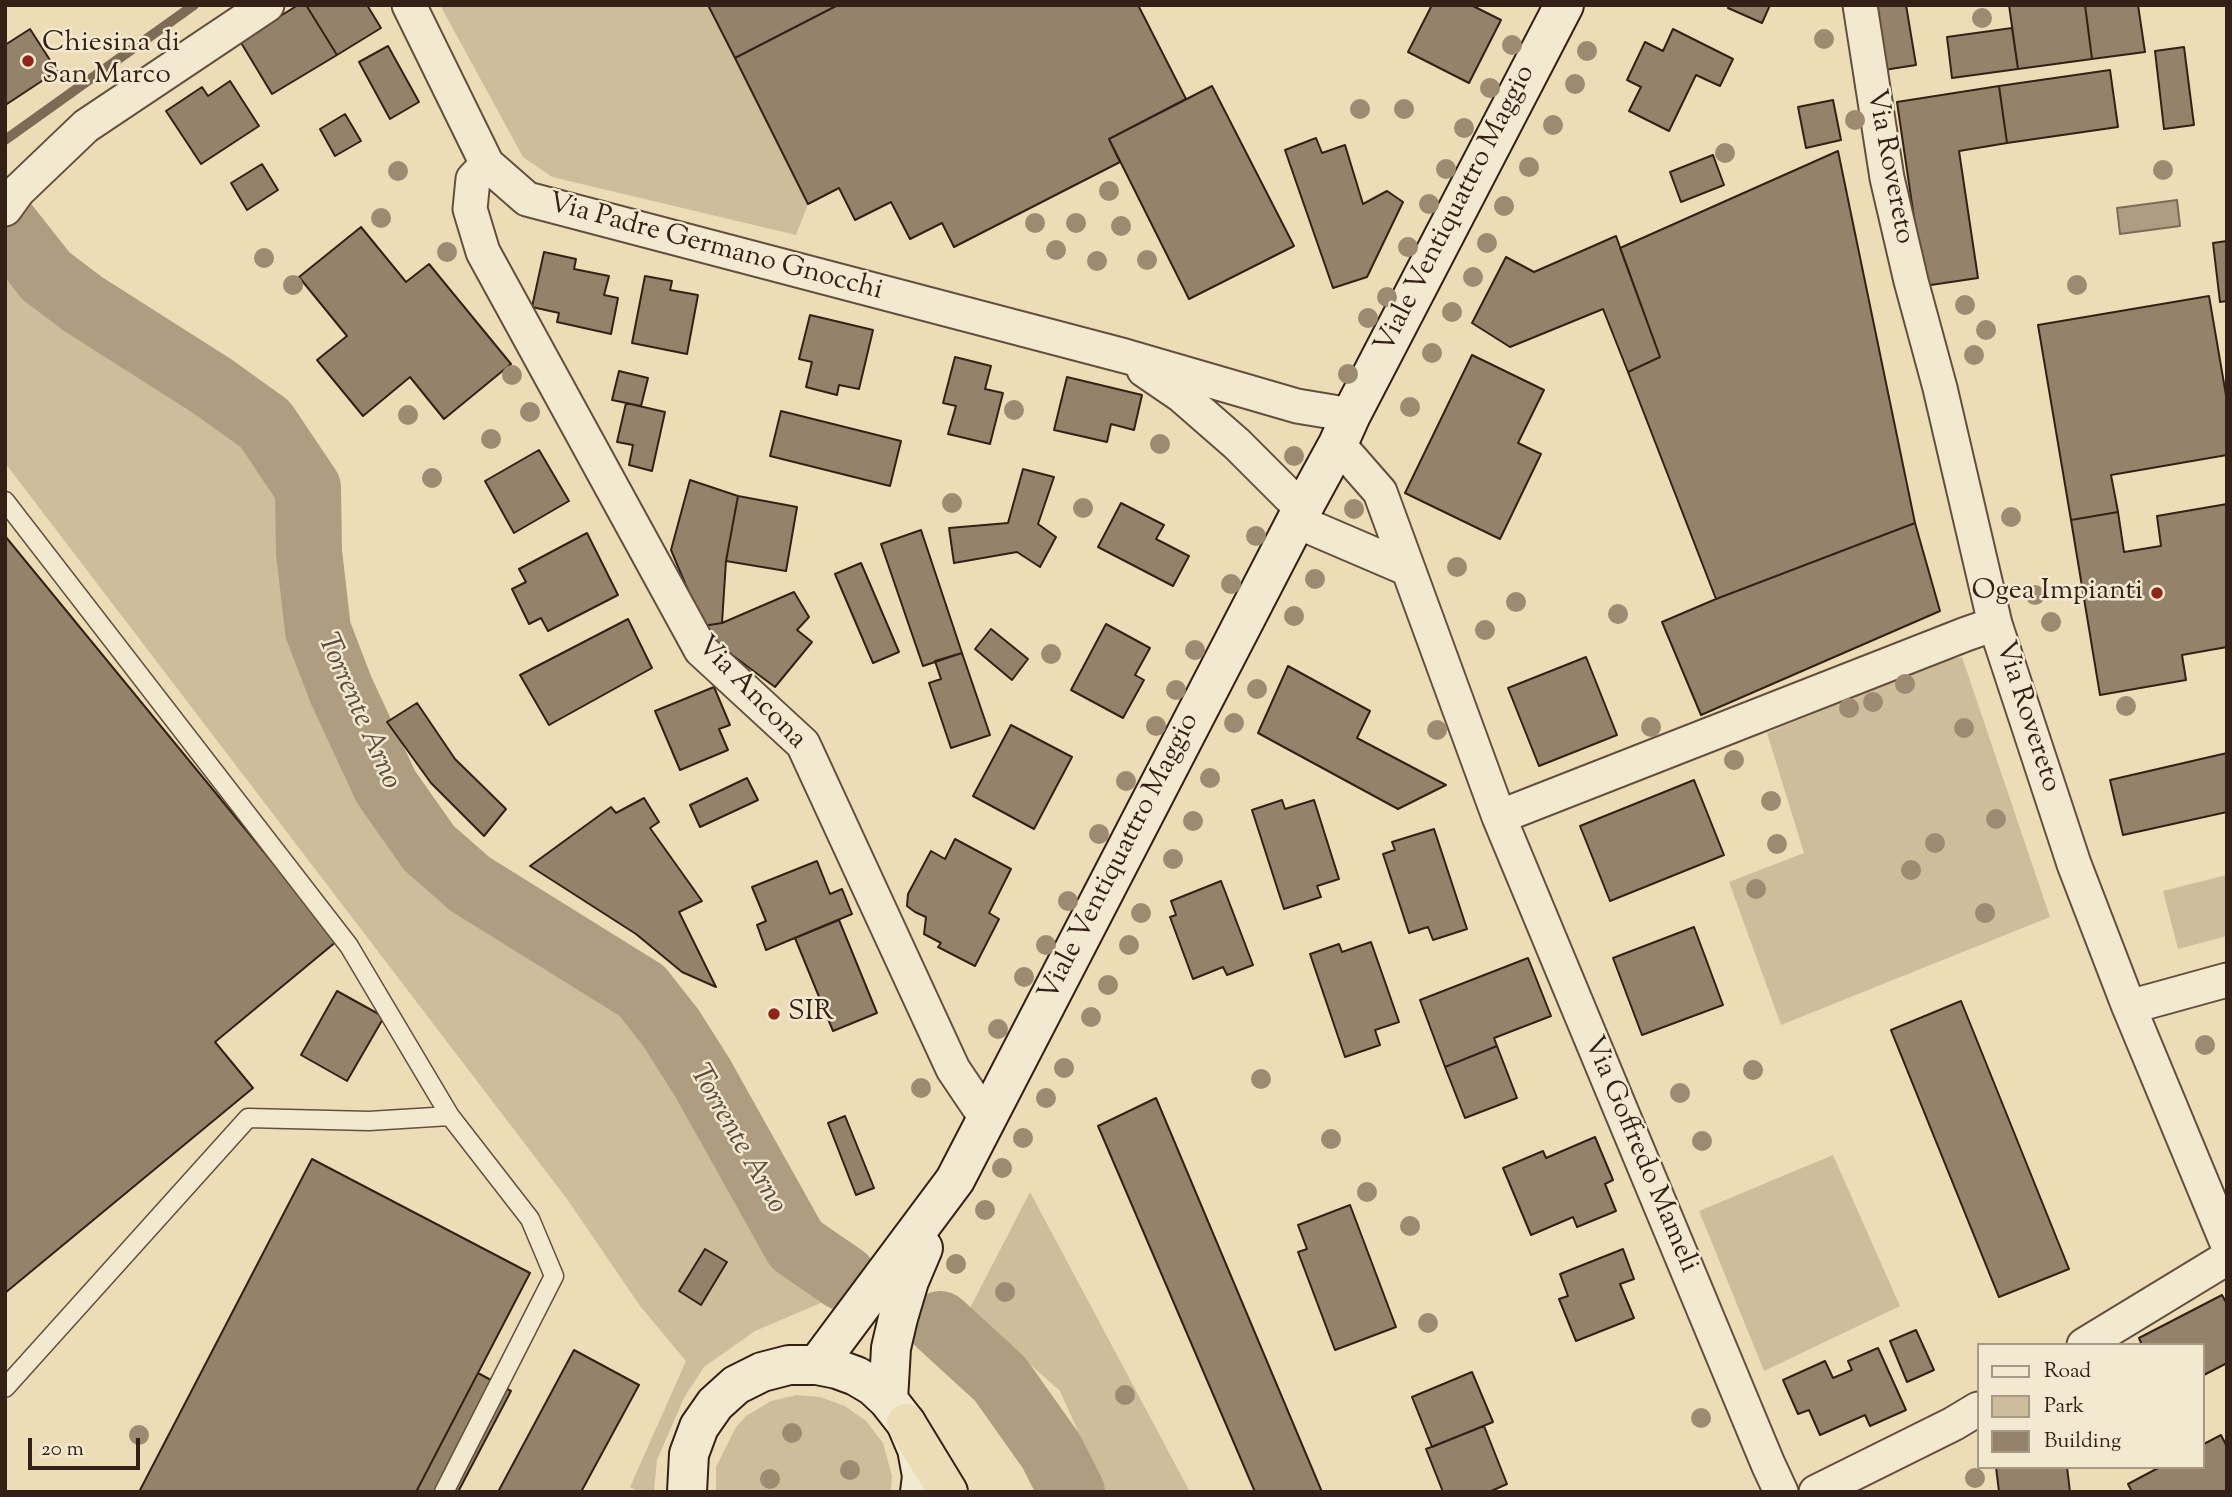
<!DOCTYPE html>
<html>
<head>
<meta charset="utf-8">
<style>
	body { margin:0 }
	#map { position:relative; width:2232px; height:1497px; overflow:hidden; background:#edddb6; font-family:"Sorts Mill Goudy",serif }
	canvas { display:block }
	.frame { position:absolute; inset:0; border:7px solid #352017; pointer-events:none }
	.legend { position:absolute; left:1977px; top:1343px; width:228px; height:126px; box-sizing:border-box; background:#f3e9d0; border:2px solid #a79986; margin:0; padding:9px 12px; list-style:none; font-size:21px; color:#352017 }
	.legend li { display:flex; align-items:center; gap:14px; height:35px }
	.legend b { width:35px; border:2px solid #a79986 }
	.scale { position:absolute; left:28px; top:1438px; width:112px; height:32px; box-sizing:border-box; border:4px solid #352017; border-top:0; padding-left:9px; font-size:21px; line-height:24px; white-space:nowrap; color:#352017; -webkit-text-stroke:5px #f3e9d0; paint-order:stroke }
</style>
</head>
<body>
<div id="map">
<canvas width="2232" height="1497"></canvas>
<div class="frame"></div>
<ul class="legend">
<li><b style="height:9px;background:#f3e9d0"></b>Road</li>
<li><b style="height:19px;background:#cebd9b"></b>Park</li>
<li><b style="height:19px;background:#95826a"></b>Building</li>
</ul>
<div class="scale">20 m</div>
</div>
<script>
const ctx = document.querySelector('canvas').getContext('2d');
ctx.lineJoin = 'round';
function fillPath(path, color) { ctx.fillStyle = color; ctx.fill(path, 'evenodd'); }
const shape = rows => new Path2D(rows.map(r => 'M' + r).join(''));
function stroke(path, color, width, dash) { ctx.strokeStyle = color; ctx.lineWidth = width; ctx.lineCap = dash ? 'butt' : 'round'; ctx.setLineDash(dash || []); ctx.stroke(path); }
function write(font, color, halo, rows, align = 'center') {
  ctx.font = font + ' "Sorts Mill Goudy",serif'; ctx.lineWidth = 5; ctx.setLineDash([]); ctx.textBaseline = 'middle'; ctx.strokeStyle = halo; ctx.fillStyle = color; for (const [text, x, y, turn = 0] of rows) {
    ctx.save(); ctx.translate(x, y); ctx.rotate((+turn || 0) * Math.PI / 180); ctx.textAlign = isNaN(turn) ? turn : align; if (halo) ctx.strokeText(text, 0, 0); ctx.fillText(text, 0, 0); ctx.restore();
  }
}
const green = shape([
	[440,5,708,5,808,204,796,235,552,177,523,157],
	[5,254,85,323,207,393,249,427,291,486,308,610,341,738,367,782,408,842,478,903,603,996,632,1004,686,1087,700,1142,823,1302,755,1331,704,1367,684,1398,657,1460,654,1492,639,1492,630,1487,686,1361,640,1306,567,1199,5,463],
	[1962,657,2050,917,1781,1025,1729,882,1804,853,1767,733,1941,661],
	[2227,875,2227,936,2178,949,2163,891],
	[1833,1155,1900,1306,1764,1371,1699,1211],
	[1030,1192,1190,1492,1105,1492,1060,1391,969,1310],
	[797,1395,820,1397,845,1406,866,1421,883,1443,892,1476,891,1492,716,1492,716,1467,736,1427,746,1416,771,1401]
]);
const water = shape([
	[2177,200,2180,226,2120,234,2117,208,2177,200]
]);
const stream = shape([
	[5,140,194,5]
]);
const river = shape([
	[5,224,46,276,83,304,212,386,265,424,308,488,309,552,318,630,341,690,386,787,429,848,470,884,642,991,671,1028,702,1077,796,1245,844,1278],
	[940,1324,1000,1379,1051,1451,1072,1492]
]);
const building = shape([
	[298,5,306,5,337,55,272,94,240,41,298,5],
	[306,5,367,5,381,28,337,55,306,5],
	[708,5,838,5,735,58,708,5],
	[838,5,1138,5,1186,99,1109,139,1120,162,954,247,942,223,910,239,891,202,855,220,839,188,808,204,735,58,838,5],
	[1432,5,1471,5,1501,20,1469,83,1408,52,1432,5],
	[1729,5,1770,5,1762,23,1728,8,1729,5],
	[1873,5,1906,5,1916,65,1884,70,1873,5],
	[2009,5,2085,5,2092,59,2018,69,2009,5],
	[2085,5,2138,5,2145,52,2092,59,2085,5],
	[2012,28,2018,69,1952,78,1947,37,2012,28],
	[30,29,57,71,7,104,5,100,5,45,30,29],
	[1673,29,1733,59,1720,86,1696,75,1669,131,1629,111,1641,87,1627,80,1645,42,1663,51,1673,29],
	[388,46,419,102,390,119,359,62,388,46],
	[2184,47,2194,125,2164,129,2155,51,2184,47],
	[2110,70,2118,127,2007,143,1999,86,2110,70],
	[230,81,259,126,201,164,166,111,202,87,208,96,230,81],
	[1212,86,1294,246,1189,299,1109,139,1212,86],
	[1999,86,2007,143,1959,151,1978,278,1924,286,1897,102,1999,86],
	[1833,100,1841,140,1806,148,1798,107,1833,100],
	[345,114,361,141,335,156,320,129,345,114],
	[1316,138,1322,153,1345,145,1363,204,1387,191,1403,202,1367,277,1333,288,1285,150,1316,138],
	[1838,151,1915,523,1716,599,1628,372,1660,357,1620,248,1838,151],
	[1713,155,1724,185,1681,202,1670,172,1713,155],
	[262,164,278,190,247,210,231,183,262,164],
	[361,227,406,282,429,264,511,364,444,419,410,377,363,416,317,360,347,336,299,277,361,227],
	[1616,236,1660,357,1628,372,1603,309,1510,347,1472,323,1506,257,1534,272,1616,236],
	[2227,241,2227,301,2220,302,2213,243,2227,241],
	[544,252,576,259,574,269,609,276,604,295,618,298,611,334,557,322,559,313,532,307,544,252],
	[645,276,672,281,670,290,698,295,687,354,632,343,645,276],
	[2209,296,2227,401,2227,455,2111,475,2118,512,2071,520,2038,325,2209,296],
	[810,315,873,330,859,389,839,385,837,395,806,387,812,362,799,359,810,315],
	[1472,355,1544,390,1518,443,1541,454,1500,539,1405,493,1472,355],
	[955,357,991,366,985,389,1003,393,990,444,948,434,956,406,943,403,955,357],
	[619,371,648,378,641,406,612,400,619,371],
	[1067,377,1142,395,1134,430,1111,424,1107,442,1054,430,1067,377],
	[626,403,665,412,652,471,629,465,633,445,617,442,626,403],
	[781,411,901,441,890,486,770,456,781,411],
	[539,450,569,501,514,533,485,481,539,450],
	[1023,469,1054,477,1038,524,1056,537,1040,567,1017,552,954,563,949,528,1008,523,1023,469],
	[690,480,738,496,726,561,722,623,703,626,671,550,690,480],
	[738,496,797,507,786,571,726,561,738,496],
	[1121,503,1164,525,1156,539,1189,556,1173,586,1098,547,1121,503],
	[2227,504,2227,647,2182,655,2186,680,2100,695,2071,520,2118,512,2124,552,2161,546,2157,516,2227,504],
	[1915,523,1940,611,1701,715,1662,622,1716,599,1915,523],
	[921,530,962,653,923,666,881,544,921,530],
	[587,533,618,595,548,631,541,618,529,624,512,589,526,582,519,569,587,533],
	[5,536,337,941,215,1042,253,1088,5,1293,5,536],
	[861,563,899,652,873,663,835,574,861,563],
	[794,592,809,617,797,630,812,642,775,687,720,646,703,626,722,623,794,592],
	[628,619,652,668,549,725,520,675,628,619],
	[1106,624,1150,648,1135,675,1144,680,1123,718,1071,690,1106,624],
	[991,629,1028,659,1012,680,975,649,991,629],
	[962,653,990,735,951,748,929,683,941,679,935,661,962,653],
	[1586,657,1617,735,1539,766,1508,688,1586,657],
	[1288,666,1370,711,1357,738,1446,785,1398,809,1258,733,1288,666],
	[714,687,730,725,719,729,728,750,680,770,655,711,714,687],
	[417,703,455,759,506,809,484,836,431,783,387,722,417,703],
	[1011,725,1072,757,1034,829,973,796,1011,725],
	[2227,753,2227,812,2123,835,2110,780,2227,753],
	[747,778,758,800,700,827,690,805,747,778],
	[1694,780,1724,855,1610,901,1580,826,1694,780],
	[644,798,659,822,650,828,702,901,679,912,716,987,682,972,636,934,530,866,611,807,616,813,644,798],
	[1282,800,1285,809,1314,800,1339,879,1317,886,1321,897,1284,909,1252,810,1282,800],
	[1434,829,1467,929,1433,940,1428,927,1409,933,1383,854,1395,850,1392,842,1434,829],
	[955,839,1011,869,989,913,999,919,975,966,938,947,941,943,924,934,926,917,915,912,907,906,908,894,931,851,945,859,955,839],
	[817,861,830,894,842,889,852,914,766,950,757,925,766,921,752,887,817,861],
	[1221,881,1253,965,1227,975,1223,967,1193,979,1170,917,1176,915,1171,901,1221,881],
	[839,920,877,1013,833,1031,795,938,839,920],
	[1694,927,1723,1005,1642,1035,1613,958,1694,927],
	[1371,942,1399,1022,1375,1030,1380,1045,1345,1057,1310,954,1339,944,1342,952,1371,942],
	[1528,958,1551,1016,1494,1038,1497,1046,1445,1067,1420,1000,1528,958],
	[337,991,384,1017,347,1081,301,1055,337,991],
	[1961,1001,2069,1269,1999,1297,1891,1030,1961,1001],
	[1497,1046,1517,1098,1465,1118,1445,1067,1497,1046],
	[1156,1098,1322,1492,1255,1492,1098,1126,1156,1098],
	[845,1116,874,1188,856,1195,828,1123,845,1116],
	[1595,1137,1613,1180,1605,1184,1616,1211,1577,1227,1573,1217,1531,1235,1503,1168,1543,1151,1546,1158,1595,1137],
	[312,1159,530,1273,478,1373,416,1492,139,1492,312,1159],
	[1350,1205,1396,1327,1335,1350,1298,1252,1307,1249,1298,1225,1350,1205],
	[705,1249,727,1262,701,1305,679,1291,705,1249],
	[1623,1249,1634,1279,1620,1284,1634,1318,1576,1341,1559,1299,1568,1296,1560,1274,1623,1249],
	[2222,1295,2227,1304,2227,1363,2202,1376,2202,1345,2142,1345,2139,1338,2222,1295],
	[1916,1330,1934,1370,1907,1382,1890,1341,1916,1330],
	[1878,1348,1906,1410,1870,1426,1865,1415,1820,1435,1809,1410,1798,1414,1783,1380,1825,1361,1833,1378,1852,1370,1848,1361,1878,1348],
	[574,1350,639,1385,581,1492,498,1492,574,1350],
	[1472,1372,1493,1422,1432,1447,1412,1397,1472,1372],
	[478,1373,511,1391,458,1492,416,1492,478,1373],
	[1484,1426,1507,1484,1489,1492,1443,1492,1426,1449,1484,1426],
	[2221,1435,2227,1447,2227,1492,2132,1492,2128,1484,2160,1467,2202,1467,2202,1445,2221,1435],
	[1996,1467,2067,1467,2070,1492,1999,1492,1996,1467]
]);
const lane = shape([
	[5,501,349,946,450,1116],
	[5,1388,248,1118,369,1121,450,1116,530,1219,554,1276,444,1492]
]);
const street = shape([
	[409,5,487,164,527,199,1125,356,1297,406,1351,415],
	[1860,5,1887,178,1911,281,1940,388,1995,624,2074,864,2129,1007,2227,1243],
	[487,164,473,179,470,209,483,252,701,650,803,744,953,1069,986,1118],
	[5,209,18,191,86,126,267,5],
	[1144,370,1182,396,1237,444,1302,509],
	[1338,444,1380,492,1499,817,1768,1464,1781,1492],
	[1296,521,1408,569],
	[1499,817,1966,634,1995,624],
	[2129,1007,2227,980],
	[2084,1345,2227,1258],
	[1816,1492,1953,1424,1978,1409]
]);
const secondary = shape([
	[817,1365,955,1180,1296,521,1338,444,1351,415,1564,5],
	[888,1400,891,1348,898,1318,909,1281,923,1248],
	[687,1492,689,1454,699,1427,715,1404,736,1385,762,1372,789,1365,817,1365,837,1369,856,1376,873,1386,888,1400,906,1423,917,1449,922,1476,920,1492]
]);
const highway = shape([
	[906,1423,948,1492]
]);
const trees = [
	[1982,18],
	[1824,39],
	[1512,45],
	[1587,51],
	[1575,84],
	[1490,88],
	[1360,109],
	[1404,109],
	[1855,120],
	[1553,125],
	[1464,128],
	[1725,153],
	[1529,167],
	[1446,169],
	[2163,170],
	[398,171],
	[1109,191],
	[1429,204],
	[1504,206],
	[381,218],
	[1035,223],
	[1076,223],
	[1121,226],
	[1487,243],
	[1408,247],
	[1056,250],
	[447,252],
	[264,258],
	[1147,260],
	[1097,261],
	[1473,277],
	[293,285],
	[2077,285],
	[1387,297],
	[1965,305],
	[1452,312],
	[1368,318],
	[1986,330],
	[1432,353],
	[1974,355],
	[1348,374],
	[512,375],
	[1410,407],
	[1014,410],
	[530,412],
	[408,415],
	[491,439],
	[1160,444],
	[1294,456],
	[432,478],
	[952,503],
	[1083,508],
	[1354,509],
	[2011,517],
	[1256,536],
	[1457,567],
	[1315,579],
	[1231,584],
	[2035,595],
	[1516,602],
	[1618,614],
	[1294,616],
	[2051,622],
	[1485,630],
	[1195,650],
	[1051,654],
	[1905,684],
	[1257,689],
	[1176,690],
	[1873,702],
	[2126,706],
	[1849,708],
	[1234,723],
	[1156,726],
	[1651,727],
	[1964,728],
	[1437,730],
	[1734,760],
	[1210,778],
	[1126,781],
	[1771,801],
	[1996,819],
	[1193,821],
	[1099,834],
	[1935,843],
	[1777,844],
	[1173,859],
	[1911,870],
	[1756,889],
	[1068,901],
	[1141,913],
	[1985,913],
	[1046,945],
	[1129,945],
	[1024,977],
	[1108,985],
	[1091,1017],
	[998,1029],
	[2205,1045],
	[1064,1068],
	[1753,1070],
	[1261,1079],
	[921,1088],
	[1680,1093],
	[1046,1098],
	[1023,1138],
	[1331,1139],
	[1702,1141],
	[1002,1168],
	[1367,1192],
	[985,1210],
	[1410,1226],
	[956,1264],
	[1005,1292],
	[1428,1323],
	[1125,1395],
	[1701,1418],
	[792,1433],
	[139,1435],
	[850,1470],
	[1975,1478],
	[770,1479]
];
const markers = [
	[28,61,7,"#8f2418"],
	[2157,593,7,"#8f2418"],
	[774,1014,7,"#8f2418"]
];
const poiNames = [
	["Chiesina di",42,45],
	["San Marco",42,77],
	["Ogea Impianti",2143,593,"right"],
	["SIR",788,1014]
];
const streetNames = [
	["Via Rovereto",1888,167,79],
	["Viale Ventiquattro Maggio",1457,210,-63],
	["Via Padre Germano Gnocchi",715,249,15],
	["Via Ancona",750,694,46],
	["Via Rovereto",2026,717,72],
	["Viale Ventiquattro Maggio",1121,858,-63],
	["Via Goffredo Mameli",1639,1155,67]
];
const waterNames = [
	["Torrente Arno",357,712,66],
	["Torrente Arno",736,1140,60]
];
fillPath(green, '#cebd9b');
fillPath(water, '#ae9d80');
stroke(water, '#7e6b56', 2);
stroke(stream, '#7e6b56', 10);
stroke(river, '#ae9d80', 66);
fillPath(building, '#95826a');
stroke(building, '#352017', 2);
stroke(lane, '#634f3f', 21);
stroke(street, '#634f3f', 37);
stroke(secondary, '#352017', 42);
stroke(highway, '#352017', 42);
stroke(lane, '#f3e9d0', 18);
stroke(street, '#f3e9d0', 33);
stroke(secondary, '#f3e9d0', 38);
stroke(highway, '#edddb6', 38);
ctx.fillStyle = '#9d8a71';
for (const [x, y] of trees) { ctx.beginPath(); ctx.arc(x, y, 10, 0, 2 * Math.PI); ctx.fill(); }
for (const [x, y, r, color] of markers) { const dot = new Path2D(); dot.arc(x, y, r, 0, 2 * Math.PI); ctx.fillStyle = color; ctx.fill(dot); stroke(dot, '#f3e9d0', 2.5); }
write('28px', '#352017', '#f3e9d0', poiNames, 'left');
write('28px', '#352017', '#f3e9d0', streetNames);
write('italic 30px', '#5f4c3c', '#f3e9d0', waterNames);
</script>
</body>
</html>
